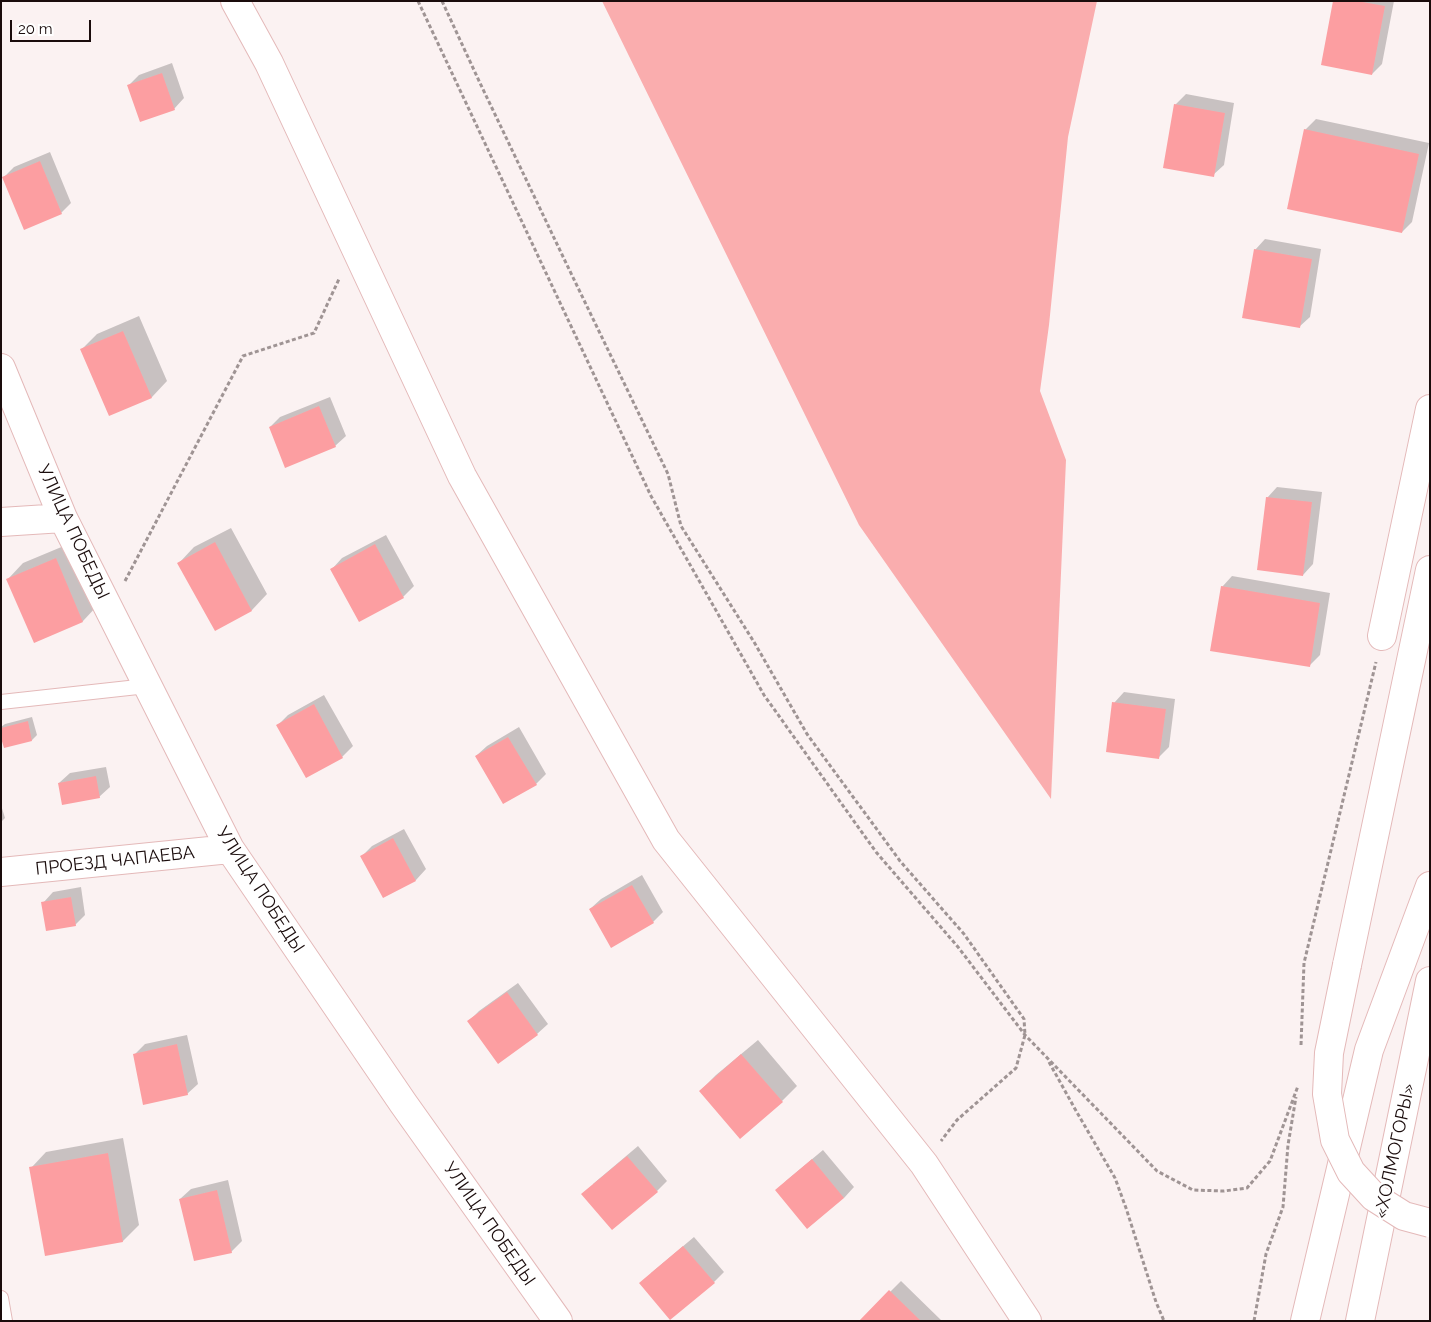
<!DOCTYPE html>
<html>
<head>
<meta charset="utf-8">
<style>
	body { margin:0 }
	#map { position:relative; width:1431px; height:1322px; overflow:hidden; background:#fbf2f2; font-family:Raleway,sans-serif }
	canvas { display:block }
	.frame { position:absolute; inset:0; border:2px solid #1a0c0c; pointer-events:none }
	.scale { position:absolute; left:10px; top:20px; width:81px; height:22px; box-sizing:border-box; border:2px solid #1a0c0c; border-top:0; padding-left:6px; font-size:15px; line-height:18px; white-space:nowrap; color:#1a0c0c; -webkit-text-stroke:4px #fff; paint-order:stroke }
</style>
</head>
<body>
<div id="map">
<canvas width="1431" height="1322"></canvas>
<div class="frame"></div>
<div class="scale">20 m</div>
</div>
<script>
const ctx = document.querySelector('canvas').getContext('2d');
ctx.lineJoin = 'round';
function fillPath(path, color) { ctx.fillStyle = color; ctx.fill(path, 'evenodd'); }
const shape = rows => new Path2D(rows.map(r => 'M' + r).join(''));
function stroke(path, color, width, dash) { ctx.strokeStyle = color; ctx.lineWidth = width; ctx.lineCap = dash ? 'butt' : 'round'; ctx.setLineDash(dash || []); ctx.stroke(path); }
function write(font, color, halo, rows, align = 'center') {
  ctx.font = font + ' Raleway,sans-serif'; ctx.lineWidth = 4.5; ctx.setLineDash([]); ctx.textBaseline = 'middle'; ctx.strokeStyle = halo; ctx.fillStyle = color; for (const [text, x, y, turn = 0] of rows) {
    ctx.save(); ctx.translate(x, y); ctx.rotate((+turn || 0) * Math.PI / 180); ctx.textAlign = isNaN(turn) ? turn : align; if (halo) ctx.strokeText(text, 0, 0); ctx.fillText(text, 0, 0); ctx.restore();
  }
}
const forest = shape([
	[602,1,1097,1,1068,137,1049,325,1040,391,1066,460,1051,799,859,525]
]);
const shadow = shape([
	[1334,1,1394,1,1382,64,1372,74],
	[172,63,184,98,174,109,129,85,139,75],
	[1186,94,1234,103,1224,165,1213,175,1175,105],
	[1316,119,1429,143,1412,222,1402,232,1305,130],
	[50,152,71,203,61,213,4,177,14,167],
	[1265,239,1321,249,1310,317,1299,327,1255,250],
	[139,316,167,381,152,397,110,414,82,349,97,334],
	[330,397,346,436,335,446,270,427,280,417],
	[1277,487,1322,492,1313,564,1303,575,1267,498],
	[231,528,267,594,252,610,215,629,179,563,194,547],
	[386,535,414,586,403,597,332,569,342,558],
	[71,543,98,605,83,621,35,642,8,579,23,563],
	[1232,576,1330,593,1320,655,1309,666,1222,587],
	[1124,692,1175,699,1169,747,1159,757,1114,703],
	[324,695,353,746,342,757,278,725,288,715],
	[32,717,37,735,32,740,5,747,1,727,5,724],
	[519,727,546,774,536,784,476,756,487,746],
	[106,767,110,787,99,797,59,783,70,773],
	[1,805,5,818,1,822],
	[404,829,426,869,416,880,384,897,362,856,372,846],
	[642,875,663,912,653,922,590,909,601,899],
	[81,887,85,915,75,925,43,903,53,892],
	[518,983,548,1024,537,1034,469,1021,479,1011],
	[187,1035,198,1084,187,1094,134,1055,145,1044],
	[758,1040,797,1086,782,1101,700,1091,716,1075],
	[123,1138,139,1225,123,1241,46,1255,31,1168,46,1152],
	[638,1146,667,1181,657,1191,593,1184],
	[823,1150,854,1187,844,1198,777,1190,787,1180],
	[228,1180,242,1241,231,1252,180,1199,191,1189],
	[694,1237,724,1272,714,1282,651,1273],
	[901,1281,942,1321,861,1321]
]);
const building = shape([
	[1333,1,1357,1,1385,6,1372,75,1321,65],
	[162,73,175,110,140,122,127,85],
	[1174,104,1225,113,1214,177,1163,168],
	[1304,129,1419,154,1402,233,1287,209],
	[40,161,62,214,24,230,2,177],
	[1254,249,1312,259,1300,328,1242,318],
	[123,331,152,398,109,416,80,349],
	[319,406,336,447,285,468,269,427],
	[1266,497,1312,502,1303,576,1257,570],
	[215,542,252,611,215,631,177,563],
	[375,544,404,598,359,622,330,569],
	[56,558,83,622,34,643,6,579],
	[1221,586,1320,603,1310,667,1210,651],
	[1112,702,1166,709,1159,759,1106,752],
	[314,704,343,758,306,778,276,725],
	[28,721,32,741,4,748,1,738,1,728],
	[508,737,537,785,503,804,475,756],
	[96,776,100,798,62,805,58,783],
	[393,838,416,881,383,898,360,856],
	[632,885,654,923,611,948,589,909],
	[71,897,76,926,46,931,41,902],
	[507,992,538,1035,498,1064,467,1021],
	[177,1044,188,1095,143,1105,133,1054],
	[741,1054,783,1102,740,1139,699,1091],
	[108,1153,123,1242,45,1256,29,1167],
	[627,1156,658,1192,612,1230,581,1194],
	[812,1159,844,1198,807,1229,775,1190],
	[217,1190,232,1253,194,1261,179,1199],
	[683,1246,715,1283,670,1320,639,1283],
	[889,1290,921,1321,859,1321]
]);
const path = shape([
	[418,1,651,496,764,695,876,852,958,947,1025,1035,1157,1171,1193,1190,1224,1191,1247,1188,1270,1161,1298,1086],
	[442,1,480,83,567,265,668,474,681,526,754,642,807,734,900,861,964,934,1024,1019,1025,1035,1016,1068,957,1120,941,1141],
	[125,581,243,356,314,333,339,279],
	[1301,1045,1304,963,1376,662],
	[1049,1062,1075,1109,1115,1178,1126,1208,1156,1302,1164,1321],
	[1254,1321,1266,1254,1283,1207,1288,1145,1296,1097]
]);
const lane = shape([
	[1,702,147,686],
	[1,1298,5,1321]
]);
const street = shape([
	[235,1,269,63,462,476,666,840,924,1164,1027,1321],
	[1,368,63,518,230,849,403,1103,558,1321],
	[1,522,63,518],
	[1382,636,1430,409],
	[1,872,230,849],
	[1305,1321,1369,1050,1430,886]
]);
const secondary = shape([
	[1347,965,1430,570]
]);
const highway = shape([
	[1360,1321,1430,981]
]);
const secondaryBridge = shape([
	[1347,965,1329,1053,1327,1094,1335,1140,1351,1172,1374,1197,1404,1216,1430,1223]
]);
const streetNames = [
	["УЛИЦА ПОБЕДЫ",73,532,65],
	["ПРОЕЗД ЧАПАЕВА",115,861,-6],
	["УЛИЦА ПОБЕДЫ",260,890,57],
	["«ХОЛМОГОРЫ»",1395,1151,-78],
	["УЛИЦА ПОБЕДЫ",489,1224,55]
];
fillPath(forest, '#faadae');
fillPath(shadow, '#0003');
fillPath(building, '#fc9ea1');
stroke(lane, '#e4b9b9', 16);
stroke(street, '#e4b9b9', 30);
stroke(secondary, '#e4b9b9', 30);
stroke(highway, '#e4b9b9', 30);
stroke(path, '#9f9494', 3, [4, 2.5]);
stroke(lane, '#fff', 14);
stroke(street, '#fff', 28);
stroke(secondary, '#fff', 28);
stroke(highway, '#fff', 28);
stroke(secondaryBridge, '#e4b9b9', 30, []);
stroke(secondaryBridge, '#fff', 28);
write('18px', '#1a0c0c', '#fff', streetNames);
</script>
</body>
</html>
